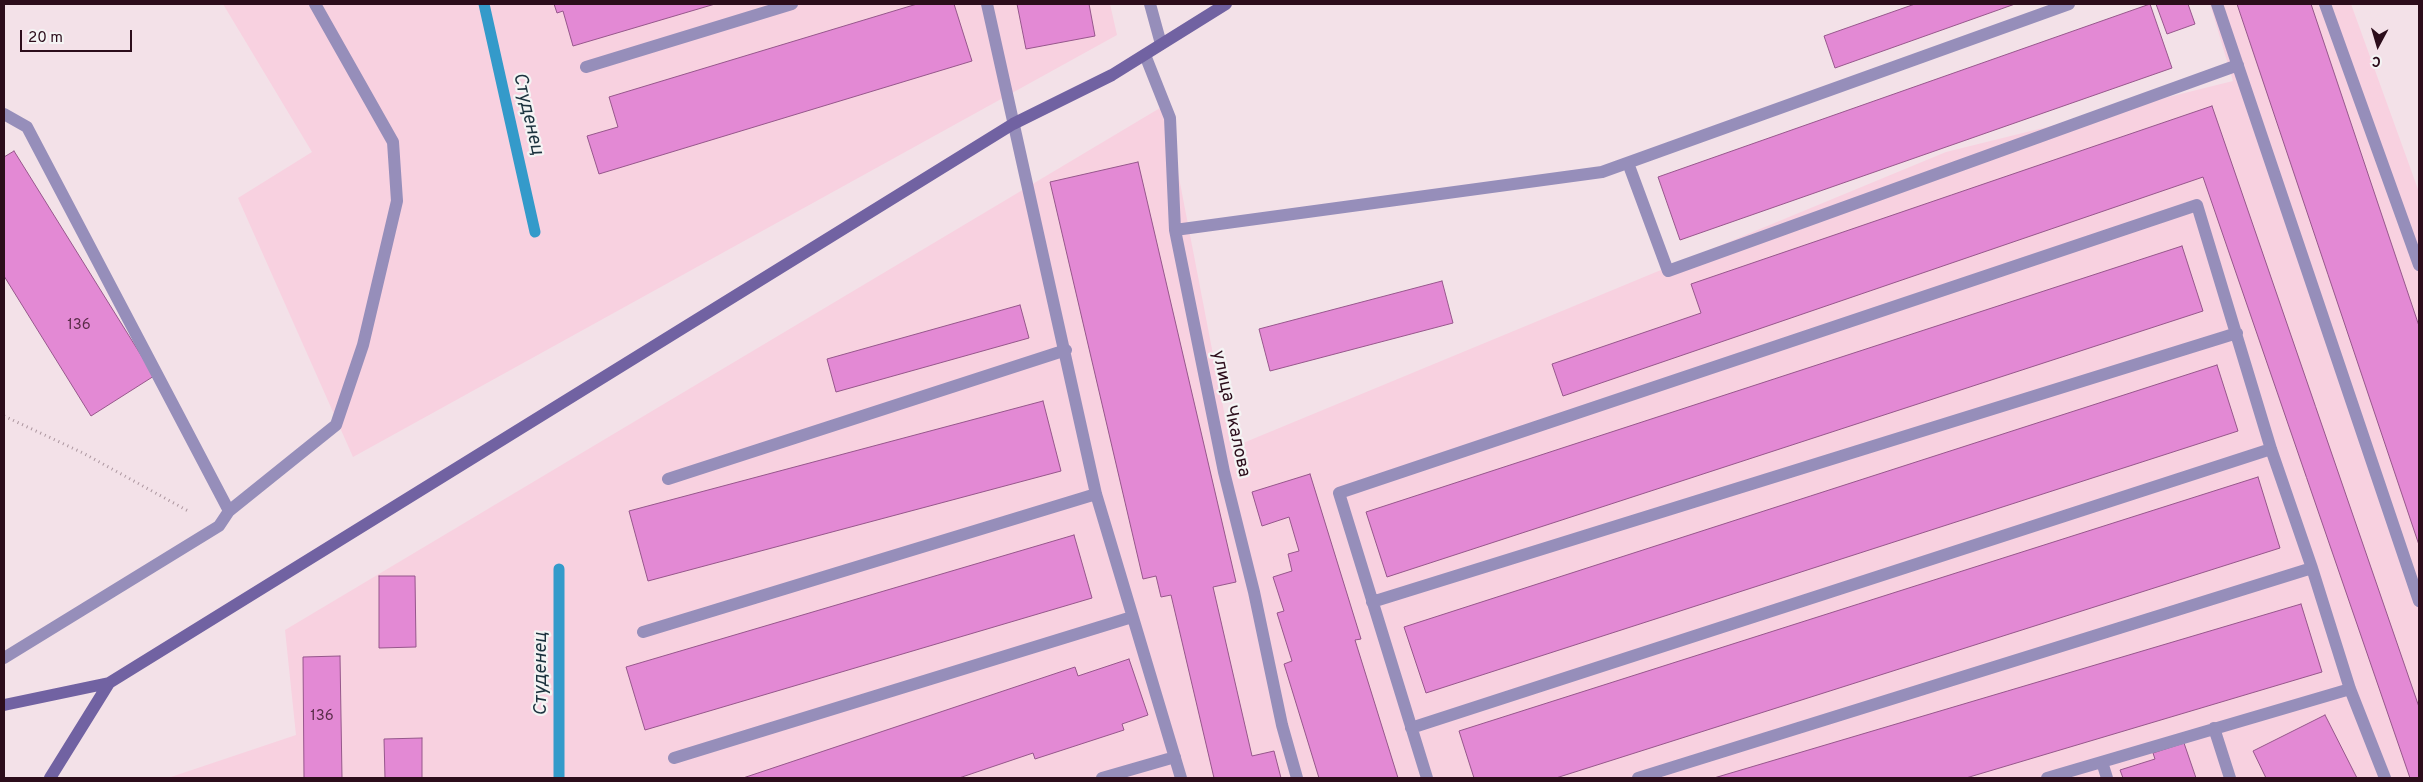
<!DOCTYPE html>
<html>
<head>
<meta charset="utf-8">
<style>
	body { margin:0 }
	#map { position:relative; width:2423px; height:782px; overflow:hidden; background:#f3e1e8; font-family:Overpass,sans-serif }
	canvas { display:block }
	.frame { position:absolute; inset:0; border:5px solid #2c0d1b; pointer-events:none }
	.north { position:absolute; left:2353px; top:20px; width:50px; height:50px; -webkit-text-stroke:4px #f4f4f4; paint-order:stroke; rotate:186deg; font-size:14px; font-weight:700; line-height:20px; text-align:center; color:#2c0d1b }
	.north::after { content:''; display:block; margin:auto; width:18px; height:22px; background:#2c0d1b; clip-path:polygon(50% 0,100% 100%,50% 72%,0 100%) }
	.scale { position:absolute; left:20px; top:30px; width:112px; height:22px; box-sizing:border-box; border:2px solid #2c0d1b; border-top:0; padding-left:6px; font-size:15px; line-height:18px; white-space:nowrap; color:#2c0d1b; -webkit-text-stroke:4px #f4f4f4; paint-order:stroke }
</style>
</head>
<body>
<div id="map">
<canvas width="2423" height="782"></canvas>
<div class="frame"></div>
<div class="north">С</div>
<div class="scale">20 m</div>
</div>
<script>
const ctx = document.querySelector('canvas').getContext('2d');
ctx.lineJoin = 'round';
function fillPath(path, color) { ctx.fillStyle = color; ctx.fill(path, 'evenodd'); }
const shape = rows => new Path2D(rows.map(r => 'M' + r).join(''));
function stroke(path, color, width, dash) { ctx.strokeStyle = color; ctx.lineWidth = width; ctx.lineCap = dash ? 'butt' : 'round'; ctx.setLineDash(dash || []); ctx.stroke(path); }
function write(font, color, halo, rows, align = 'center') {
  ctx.font = font + ' Overpass,sans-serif'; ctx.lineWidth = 4.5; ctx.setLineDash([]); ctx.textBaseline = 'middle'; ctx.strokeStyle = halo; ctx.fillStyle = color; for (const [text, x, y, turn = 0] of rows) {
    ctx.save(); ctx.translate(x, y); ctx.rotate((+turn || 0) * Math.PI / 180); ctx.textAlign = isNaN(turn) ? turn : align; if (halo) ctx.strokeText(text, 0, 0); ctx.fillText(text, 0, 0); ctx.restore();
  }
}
const built = shape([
	[223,4,1110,4,1117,35,353,457,238,198,312,152],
	[2210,4,2351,4,2419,192,2419,778,168,778,296,735,285,630,1165,105,1231,448,1946,152,2233,81]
]);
const stream = shape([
	[484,4,535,232],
	[559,778,559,569]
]);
const building = shape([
	[554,4,715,4,573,46,563,11,557,13,554,4],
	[917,4,954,4,972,61,599,174,587,136,618,127,609,97,917,4],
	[1017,4,1089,4,1095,36,1026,49,1017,4],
	[1915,4,2015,4,1835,68,1824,36,1915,4],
	[2150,4,2172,68,1680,240,1658,177,2150,4],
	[2156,4,2188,4,2195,24,2167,34,2156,4],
	[2237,4,2311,4,2419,326,2419,545,2237,4],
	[2212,106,2419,707,2419,778,2410,778,2203,177,1563,396,1552,364,1701,313,1691,284,2212,106],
	[14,151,154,376,91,416,4,276,4,157,14,151],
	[1138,162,1236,582,1213,587,1252,756,1274,751,1281,778,1214,778,1171,595,1161,597,1156,576,1143,579,1050,182,1138,162],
	[2182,246,2203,311,1387,577,1366,512,2182,246],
	[1442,281,1453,323,1270,371,1259,329,1442,281],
	[1020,305,1029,338,836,392,827,359,1020,305],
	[2217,365,2238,431,1426,693,1404,627,2217,365],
	[1043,401,1061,471,648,581,629,511,1043,401],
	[1310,474,1361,639,1355,640,1398,778,1319,778,1284,664,1292,661,1277,613,1284,611,1273,577,1292,571,1288,554,1299,551,1289,517,1262,526,1252,492,1310,474],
	[2258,477,2280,548,1556,778,1474,778,1459,731,2258,477],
	[1074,535,1092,598,645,730,626,667,1074,535],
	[379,576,415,576,416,647,379,648,379,576],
	[2301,604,2322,672,1966,778,1714,778,2301,604],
	[340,656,342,778,304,778,303,657,340,656],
	[1129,659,1148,715,1122,724,1124,730,1035,759,1033,753,959,778,743,778,1075,667,1078,676,1129,659],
	[2325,715,2357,778,2266,778,2253,751,2325,715],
	[422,738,422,778,385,778,384,739,422,738],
	[2184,743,2196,778,2123,778,2120,770,2155,759,2153,753,2184,743]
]);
const path = shape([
	[4,416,83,453,190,512]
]);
const service = shape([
	[987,4,1096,494,1181,778],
	[2217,4,2419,601],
	[2325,4,2419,265],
	[1145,55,1170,118,1175,230,1224,472,1254,592,1282,725,1297,778],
	[586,67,792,4],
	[4,114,27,127,229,511,219,526,4,658],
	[1628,163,1668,271,2238,65],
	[1175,230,1602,172,2069,4],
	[668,479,1066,350],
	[229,511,336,425,363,345,397,201,393,142,315,4],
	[1372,602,2237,333],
	[643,632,1096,494],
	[1411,728,2271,449],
	[2214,728,2230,778],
	[674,758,1132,617],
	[2102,762,2107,778],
	[1102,778,1175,757],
	[1427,778,1339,493,2197,205,2271,449,2312,568,2350,689,2385,778],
	[1638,778,2312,568],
	[2047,778,2350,689]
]);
const minor = shape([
	[1150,4,1161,44]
]);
const secondary = shape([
	[4,705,109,683,1013,124,1112,75,1226,4],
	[50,778,109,683]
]);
const numberNames = [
	["136",79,326],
	["136",322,717]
];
const streetNames = [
	["улица Чкалова",1230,414,78]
];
const waterNames = [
	["Студенец",527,114,77],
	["Студенец",542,674,-90]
];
fillPath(built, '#f8d1e0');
stroke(stream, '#349aca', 11);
fillPath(building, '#e389d4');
stroke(building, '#97578c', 1);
stroke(path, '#ac969f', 3, [1, 4]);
stroke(service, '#968eba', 12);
stroke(minor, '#968eba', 12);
stroke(secondary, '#7162a2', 12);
write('15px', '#5a2c49', null, numberNames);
write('18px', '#2c0d1b', '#f4f4f4', streetNames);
write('italic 19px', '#1c323e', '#f4f4f4', waterNames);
</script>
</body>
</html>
